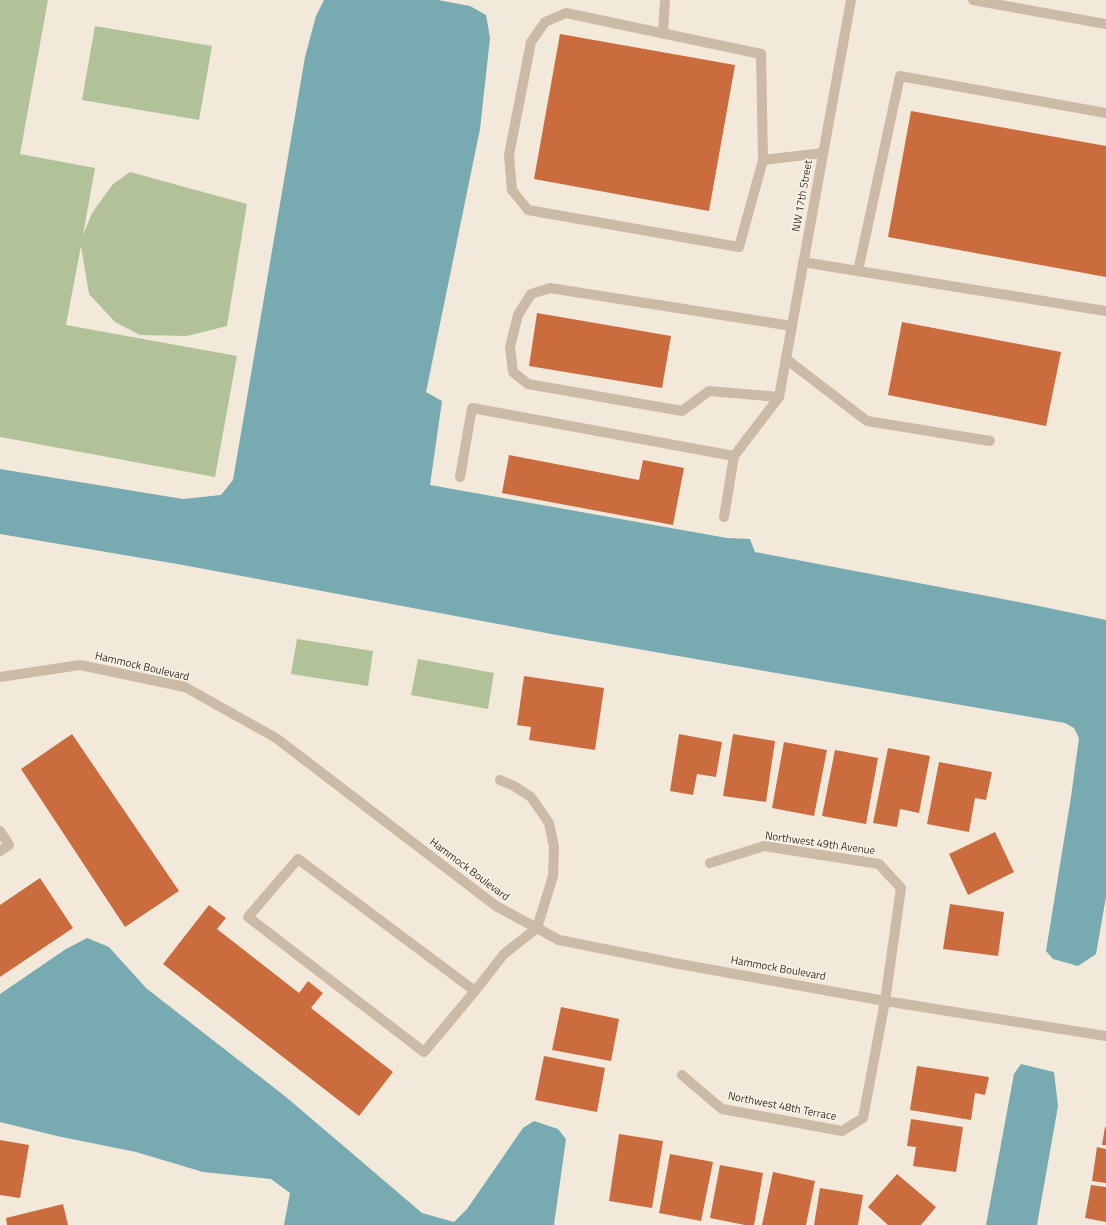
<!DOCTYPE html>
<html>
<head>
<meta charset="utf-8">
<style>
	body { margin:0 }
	canvas { display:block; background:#f3e9da }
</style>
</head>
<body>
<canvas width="1106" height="1225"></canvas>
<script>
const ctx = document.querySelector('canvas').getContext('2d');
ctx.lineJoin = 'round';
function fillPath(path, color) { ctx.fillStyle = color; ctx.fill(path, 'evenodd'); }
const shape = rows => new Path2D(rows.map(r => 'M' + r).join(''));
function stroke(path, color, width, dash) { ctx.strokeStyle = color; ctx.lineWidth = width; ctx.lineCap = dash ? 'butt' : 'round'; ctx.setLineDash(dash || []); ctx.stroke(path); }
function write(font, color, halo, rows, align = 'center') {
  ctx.font = font + ' "Titillium Web",sans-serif'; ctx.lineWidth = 3; ctx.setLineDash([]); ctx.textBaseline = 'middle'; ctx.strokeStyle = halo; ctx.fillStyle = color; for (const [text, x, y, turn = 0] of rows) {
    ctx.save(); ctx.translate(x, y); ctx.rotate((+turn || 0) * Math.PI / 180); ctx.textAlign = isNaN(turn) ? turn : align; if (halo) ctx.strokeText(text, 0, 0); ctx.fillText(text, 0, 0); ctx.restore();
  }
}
const green = shape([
	[0,0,48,0,20,154,95,168,83,235,92,213,113,184,130,172,247,204,227,326,187,336,140,335,115,322,89,294,81,246,66,325,237,356,215,477,0,437],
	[95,26,212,46,199,120,82,100],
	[297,639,373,651,368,686,291,674],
	[418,659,494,673,488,709,411,695]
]);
const water = shape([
	[324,0,438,0,470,6,486,15,490,38,480,129,426,392,442,401,430,485,727,538,750,539,755,552,1029,604,1106,620,1106,897,1096,954,1078,966,1053,959,1046,951,1071,797,1079,738,1074,728,1065,723,557,635,183,565,0,534,0,469,183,499,221,495,233,480,305,57,316,16],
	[87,938,109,947,146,988,286,1097,422,1213,454,1222,467,1209,523,1128,534,1121,558,1129,566,1139,554,1225,284,1225,290,1193,271,1179,203,1172,136,1152,57,1136,0,1122,0,994,66,949],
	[1021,1064,1054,1072,1058,1106,1037,1225,986,1225,1014,1074]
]);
const building = shape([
	[560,34,735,65,709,211,534,179],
	[911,111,1106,146,1106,277,888,237],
	[537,313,671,336,662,388,529,366],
	[902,322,1061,352,1046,426,888,395],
	[509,455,639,480,643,460,684,468,673,525,502,493],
	[524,676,604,688,595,750,529,740,531,727,517,725],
	[72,734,179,891,125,927,21,769],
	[679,734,722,742,716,777,697,774,693,795,670,791],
	[733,734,775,741,766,802,723,796],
	[784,742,827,750,814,816,772,808],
	[888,748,930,756,919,813,900,809,897,827,873,823],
	[835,750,878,758,866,824,822,816],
	[939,762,992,772,986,800,975,798,969,832,927,824],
	[995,832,1014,872,968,895,949,854],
	[40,878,73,928,0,977,0,905],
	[950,904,1004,912,998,956,943,949],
	[209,905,226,918,217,929,299,993,308,981,323,993,311,1008,393,1072,359,1116,163,964],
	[561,1007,619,1019,611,1061,552,1050],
	[544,1056,605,1068,597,1112,535,1100],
	[917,1066,989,1077,985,1095,975,1093,971,1120,910,1110],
	[911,1119,963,1127,956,1172,913,1166,916,1147,907,1146],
	[1105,1127,1106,1127,1106,1145,1102,1145],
	[619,1134,663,1141,652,1208,609,1201],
	[0,1140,29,1145,20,1198,0,1195],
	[1097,1147,1106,1149,1106,1183,1092,1181],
	[670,1154,713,1162,701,1221,659,1213],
	[720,1165,763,1173,754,1225,745,1225,710,1218],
	[773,1172,815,1181,806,1225,762,1225],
	[897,1174,936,1207,921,1225,888,1225,868,1207],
	[1091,1185,1106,1187,1106,1222,1085,1218],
	[820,1188,863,1195,858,1225,814,1225],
	[63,1204,68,1225,7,1225,6,1218]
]);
const service = shape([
	[663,33,665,0],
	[1106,113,900,76,858,271,1106,311],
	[763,160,761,54,566,13,545,22,531,42,509,155,512,190,528,210,739,247,763,160,823,153],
	[803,262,858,271],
	[786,359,867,421,990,441],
	[779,397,709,391,682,411,528,384,513,372,510,347,518,315,531,294,550,288,792,326],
	[460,477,472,408,734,456,779,397],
	[724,517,734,456],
	[0,831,9,845,0,851],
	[475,991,298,859,248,917,424,1052,475,991,504,954,537,928,553,876,554,847,549,823,531,797,514,786,500,780]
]);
const minor = shape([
	[779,397,851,0],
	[0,677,80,665,185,687,276,738,496,906,559,940,674,963,885,1001,1106,1036],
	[682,1075,722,1109,842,1131,863,1118,885,1001,901,888,879,864,764,846,710,863]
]);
const tertiary = shape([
	[973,0,1106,24]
]);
const streetNames = [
	["NW 17th Street",803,196,-80],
	["Hammock Boulevard",142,667,13],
	["Northwest 49th Avenue",820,844,8],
	["Hammock Boulevard",469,870,37],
	["Hammock Boulevard",778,969,10],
	["Northwest 48th Terrace",782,1107,11]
];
fillPath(green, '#b1c299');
fillPath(water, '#77aab1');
fillPath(building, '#cb6c3f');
stroke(service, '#cbbaa5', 10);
stroke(minor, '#cbbaa5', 10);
stroke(tertiary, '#cbbaa5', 10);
write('11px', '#372d27', '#faf3e6', streetNames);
</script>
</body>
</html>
